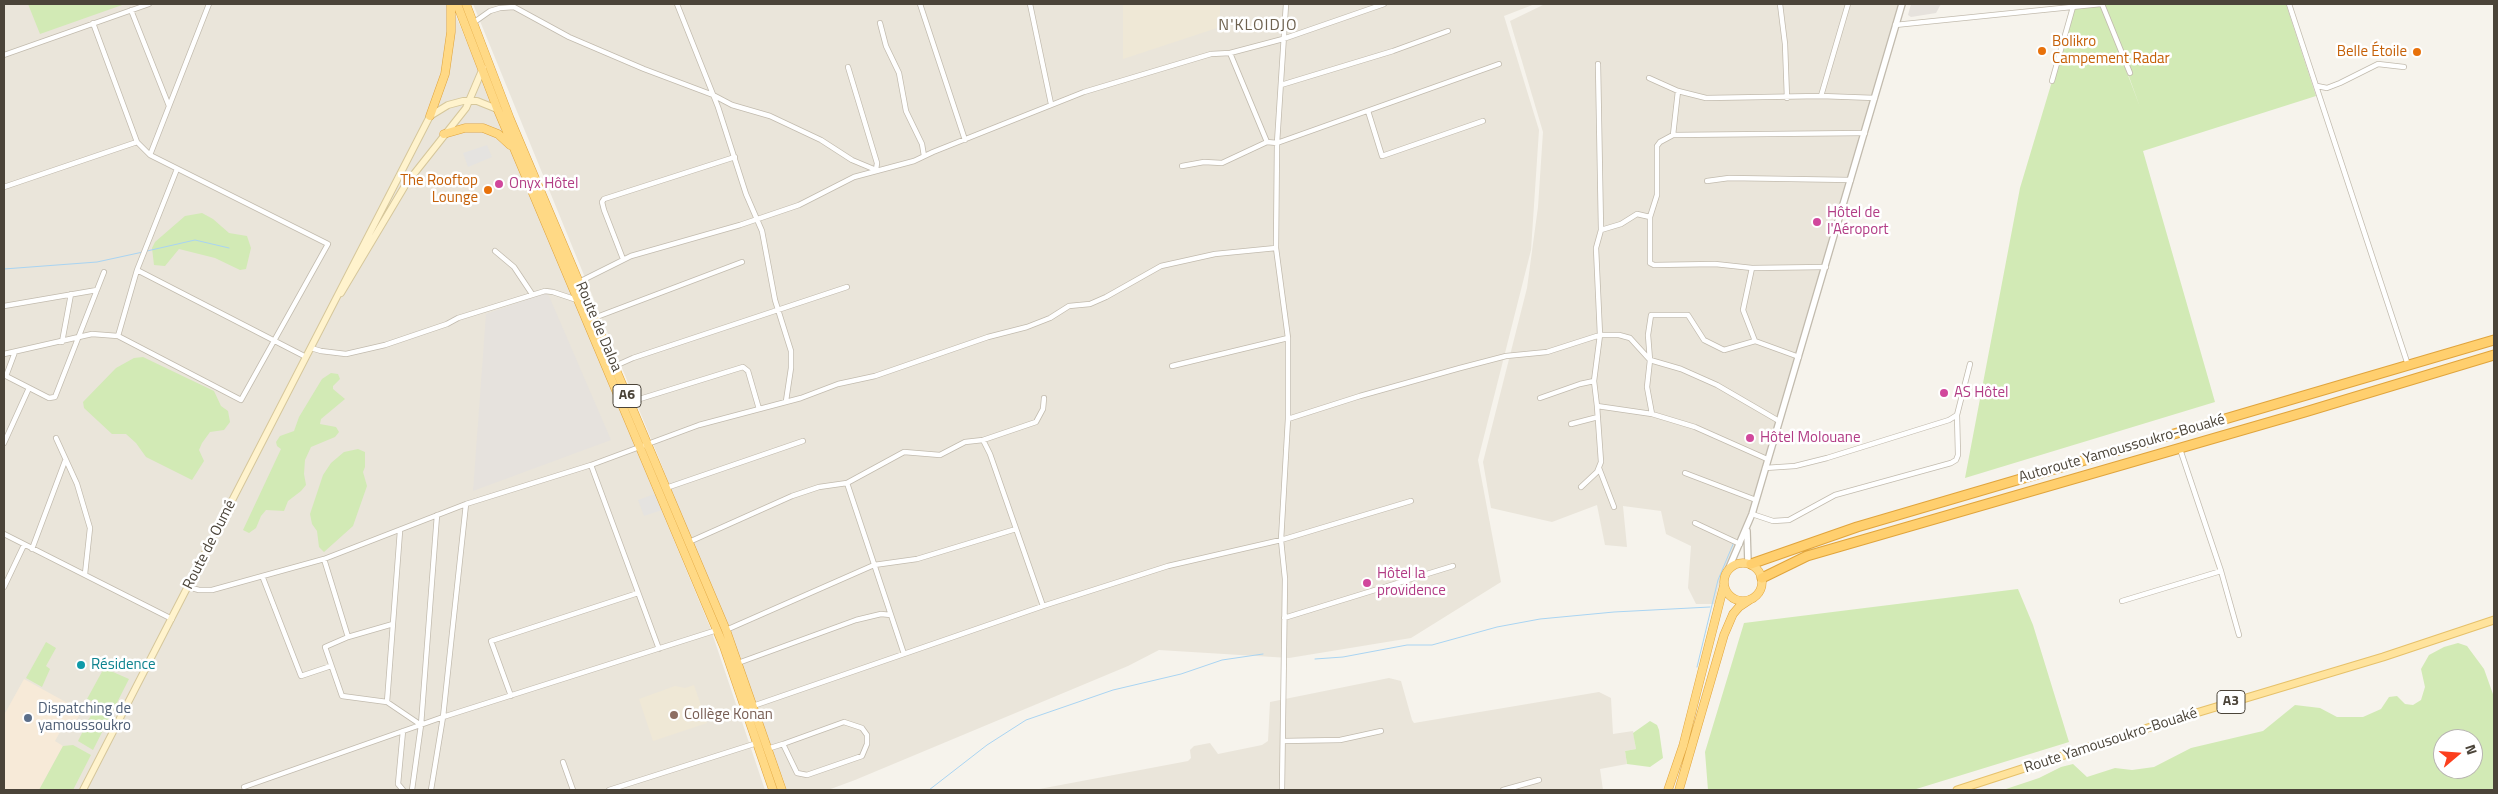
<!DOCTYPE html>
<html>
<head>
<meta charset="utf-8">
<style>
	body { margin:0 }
	#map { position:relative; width:2498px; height:794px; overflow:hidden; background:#f6f3ec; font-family:"Titillium Web",sans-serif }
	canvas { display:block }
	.frame { position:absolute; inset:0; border:5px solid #4b4439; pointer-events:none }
	.north { position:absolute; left:2433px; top:729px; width:50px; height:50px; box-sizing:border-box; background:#fff; border:1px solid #b7b4b0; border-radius:50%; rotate:72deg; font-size:14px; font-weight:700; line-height:20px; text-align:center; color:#4b4439 }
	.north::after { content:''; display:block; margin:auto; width:18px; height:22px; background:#fc3f1d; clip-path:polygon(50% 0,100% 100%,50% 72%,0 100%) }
</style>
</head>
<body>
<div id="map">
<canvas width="2498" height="794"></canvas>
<div class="frame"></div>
<div class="north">N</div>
</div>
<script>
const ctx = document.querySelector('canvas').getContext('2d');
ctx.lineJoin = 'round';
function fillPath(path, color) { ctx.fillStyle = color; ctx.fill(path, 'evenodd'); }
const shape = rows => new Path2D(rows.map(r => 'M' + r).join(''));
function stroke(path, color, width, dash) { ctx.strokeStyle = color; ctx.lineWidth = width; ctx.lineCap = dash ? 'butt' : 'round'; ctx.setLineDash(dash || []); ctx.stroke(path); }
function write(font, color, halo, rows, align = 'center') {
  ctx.font = font + ' "Titillium Web",sans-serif'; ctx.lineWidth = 5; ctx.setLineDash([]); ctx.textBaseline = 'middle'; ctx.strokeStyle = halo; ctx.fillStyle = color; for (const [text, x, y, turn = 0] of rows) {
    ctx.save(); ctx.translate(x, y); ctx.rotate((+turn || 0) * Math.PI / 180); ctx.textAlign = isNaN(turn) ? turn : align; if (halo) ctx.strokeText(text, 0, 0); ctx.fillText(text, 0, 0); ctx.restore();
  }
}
const residential = shape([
	[4,4,451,4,710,627,765,790,4,790],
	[473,4,1535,4,1504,16,1539,130,1531,250,1478,460,1501,582,1411,638,1289,658,1159,650,1128,666,855,780,828,790,787,790,766,731,658,456],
	[1545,4,1906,4,1888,51,1752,514,1718,588,1715,604,1696,604,1688,588,1691,546,1666,534,1661,511,1623,506,1627,547,1605,545,1597,505,1552,522,1491,508,1483,462,1527,288,1538,207,1543,132,1510,21],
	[1389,678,1401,681,1412,720,1414,723,1599,692,1611,698,1613,734,1633,731,1636,749,1625,751,1627,764,1600,769,1603,790,1034,790,1188,761,1191,758,1190,750,1194,746,1210,743,1218,754,1262,745,1268,741,1270,702]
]);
const commercial = shape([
	[24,679,82,711,69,732,62,728,60,732,55,741,63,746,39,790,4,790,4,715]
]);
const industrial = shape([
	[1911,4,1941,4,1936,13,1911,17,1908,15],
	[545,293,549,296,611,440,473,491,486,314]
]);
const education = shape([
	[1123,4,1220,4,1220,27,1123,59],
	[694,685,707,723,653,741,639,699,675,686,685,688]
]);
const green = shape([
	[28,4,125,4,40,34],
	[2101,4,2140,107,2103,5,2286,4,2316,96,2143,151,2215,402,1965,478,2020,188,2074,8],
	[202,213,213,219,229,233,247,236,251,248,246,269,240,270,215,258,179,249,165,266,154,265,152,248,155,242,185,216],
	[143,357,214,391,221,406,228,411,230,422,224,430,210,432,202,443,199,450,204,461,192,480,146,457,136,443,126,434,112,434,84,408,83,402,116,368,134,358],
	[331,373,338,374,340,379,333,386,333,389,345,399,321,419,320,424,336,427,339,432,335,437,311,447,305,460,304,474,306,485,301,491,288,501,284,511,266,510,261,516,256,528,249,533,243,530,281,449,277,446,276,442,280,436,294,431,299,417,322,379],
	[358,449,365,452,365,467,363,472,367,486,353,526,324,552,319,547,317,531,312,524,310,514,323,475,331,463,344,452],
	[2018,589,2033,625,2069,742,1913,790,1708,790,1705,752,1744,623],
	[46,642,56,648,46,666,50,669,42,687,26,678],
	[2458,643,2467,646,2484,669,2494,697,2494,790,2003,790,2039,778,2061,767,2073,764,2087,777,2115,768,2132,770,2154,767,2191,748,2263,731,2295,705,2320,708,2337,717,2363,717,2381,709,2389,697,2397,696,2405,704,2413,705,2421,700,2425,687,2421,669,2429,655,2444,647],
	[2443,739,2473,739,2473,769,2443,769],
	[104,668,129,679,93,750,78,741,97,703,87,699],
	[1650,721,1657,725,1659,730,1663,758,1650,767,1627,764,1625,751,1636,749,1633,733],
	[73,745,91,755,73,790,39,790,63,746]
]);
const parking = shape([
	[487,145,492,157,468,167,463,153],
	[655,494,662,510,644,516,638,500]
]);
const stream = shape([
	[147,251,195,240,229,248],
	[4,269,97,262,143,252],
	[1315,659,1343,657,1407,645,1432,645,1497,627,1540,619,1614,612,1710,607],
	[1697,667,1718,580,1734,542],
	[929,790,987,745,1026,720,1113,690,1181,674,1222,660,1263,654]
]);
const minor = shape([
	[677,4,718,107,746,194,762,231,775,300,791,351,791,368,786,401],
	[920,4,965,140],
	[1030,4,1051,104],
	[1780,4,1785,44,1787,98],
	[2102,4,2130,73],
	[2289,4,2408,365],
	[131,10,169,106],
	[473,23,490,11,500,8,514,7,569,37,644,69,713,95,732,105,770,116,821,140,852,160,876,170,877,163,848,67],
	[880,23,886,46,899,73,906,111,922,144,924,156],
	[1895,25,2101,4],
	[1230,53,1267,142],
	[4,55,149,4],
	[1598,64,1601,230,1596,248,1600,335,1594,381,1597,406,1652,414],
	[1649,78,1678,91,1706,98,1821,96,1875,98],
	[2052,81,2073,7],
	[1281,85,1393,51,1448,31],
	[2317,86,2327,88,2340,83,2378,64,2404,67],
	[1821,96,1848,4],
	[1368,111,1382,156,1483,121],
	[1673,135,1678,91],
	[150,155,209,4],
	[1182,166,1204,162,1222,163,1267,142,1277,143,1499,64],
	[1707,181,1729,178,1851,180],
	[4,187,137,142],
	[1601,230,1621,224,1637,214,1650,217],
	[495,251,514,267,532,294],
	[623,259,604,210,602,202,604,199,735,157],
	[1826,267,1752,268,1715,264,1654,265,1650,263,1650,217,1657,195,1657,146,1660,142,1673,135,1865,133],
	[1752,268,1743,310,1755,341,1799,357],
	[137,270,306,357],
	[579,282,631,256,740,225,799,205,854,177,914,161,933,152,1084,92,1211,54,1230,53,1283,39,1384,4],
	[4,306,97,290],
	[594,318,742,262],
	[118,336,137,270,177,169],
	[1755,341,1724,350,1704,340,1688,315,1651,315,1648,335,1650,360,1647,387,1652,414,1695,427,1767,459],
	[62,342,71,294],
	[311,348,321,351,346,354,385,345,447,324,458,318,545,291,553,292,577,300],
	[4,354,92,334,118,336,241,400,328,244,150,155,137,142,93,23],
	[615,366,633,358,847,287],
	[1172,366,1288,338],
	[4,375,49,398,55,397,104,272],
	[6,376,15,352],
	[1540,398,1580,384,1594,381],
	[630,402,743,367,748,371,759,409],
	[1288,419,1360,396,1460,368,1506,356,1547,352,1600,335,1619,335,1630,338,1650,360,1681,369,1717,385,1779,421],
	[1571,424,1598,417],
	[56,438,77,484,90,528,85,574],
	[983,440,1036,422,1043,409,1044,398],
	[4,443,29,388],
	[2180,449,2221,571,2239,635],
	[591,465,659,649],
	[1599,468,1614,507],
	[1765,468,1795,466,1827,458,1949,420,1957,415,1970,364],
	[1685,473,1756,500],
	[847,483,904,654],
	[1581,487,1597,472,1601,462,1597,406],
	[666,488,803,441],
	[1752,514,1773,521,1789,520,1835,495,1951,463,1956,460,1958,455,1957,415],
	[1695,523,1740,544],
	[4,534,172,619],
	[689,542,792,496,819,487,847,483,904,452,940,455,965,442,983,440,990,454,1043,606],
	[32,549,65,461],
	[324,559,348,637],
	[263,578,301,676,331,666],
	[4,587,24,545],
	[188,587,199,590,212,590,324,559,466,504,591,465,699,425,801,398,838,384,875,376,988,337,1027,327,1050,318,1069,306,1090,304,1106,297,1161,266,1215,254,1276,248],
	[2122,601,2221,571],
	[1284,618,1453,566],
	[393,624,348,637,325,647,342,696,387,702,421,725],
	[726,630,874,565,917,559,1016,529],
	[738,663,856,620,881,614,891,615],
	[511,696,491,641,638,593],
	[387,702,400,531],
	[753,706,1043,606,1168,566,1281,540,1411,501],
	[1283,741,1340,740,1381,731],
	[767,749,783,744,797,773,807,775,862,756,867,744,867,735,862,728,844,722,783,744],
	[563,762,573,790],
	[244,787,443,717,717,630],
	[403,790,398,784,403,731],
	[412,790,421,725,437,515],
	[431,790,443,717,466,504],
	[609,790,757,743],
	[1282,790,1285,579,1281,540,1288,419,1288,338,1276,248,1277,143,1286,4],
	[1503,790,1539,780]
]);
const tertiary = shape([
	[1747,531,1748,563],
	[1728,570,1752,514,1902,4]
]);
const secondary = shape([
	[341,293,406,184,466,108,483,68],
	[83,790,430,116,448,105,463,101,477,101,497,109]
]);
const primary = shape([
	[1957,790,2166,722,2383,657,2494,620]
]);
const trunk = shape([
	[457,4,497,108,724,647,773,790],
	[466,4,510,119,726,630,782,790],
	[430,116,445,74,451,32,451,4],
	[444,134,465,128,483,128,498,134,510,145],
	'1724 582a19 19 0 1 1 38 0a19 19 0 1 1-38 0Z',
	[1668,790,1683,746,1724,585],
	[1679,790,1724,635,1733,614,1739,607,1751,599]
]);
const motorway = shape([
	[1751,564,1857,527,2494,340],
	[1762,578,1807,556,2305,412,2494,355]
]);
const markers = [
	[2042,51,5,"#e8710a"],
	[2417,52,5,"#e8710a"],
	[499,184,5,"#d1479c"],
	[488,190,5,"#e8710a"],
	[1817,222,5,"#d1479c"],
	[1944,393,5,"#d1479c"],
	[1750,438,5,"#d1479c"],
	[1367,583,5,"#d1479c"],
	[81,665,5,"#0f9aa8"],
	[674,715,5,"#8d6e63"],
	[28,718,5,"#5c6f8a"]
];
const shields = [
	[627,396,28],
	[2231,702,28]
];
const shieldNames = [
	["A6",627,396],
	["A3",2231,702]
];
const foodNames = [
	["Bolikro",2052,42,"left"],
	["Campement Radar",2052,59,"left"],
	["Belle Étoile",2407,52],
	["The Rooftop",478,181],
	["Lounge",478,198]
];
const hotelNames = [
	["Onyx Hôtel",509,184],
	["Hôtel de",1827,213],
	["l'Aéroport",1827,230],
	["AS Hôtel",1954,393],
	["Hôtel Molouane",1760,438],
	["Hôtel la",1377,574],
	["providence",1377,591]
];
const streetNames = [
	["Route de Daloa",598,327,67],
	["Autoroute Yamoussoukro-Bouaké",2122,449,-16],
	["Route de Oumé",210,545,-63],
	["Route Yamousoukro-Bouaké",2111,741,-18]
];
const cultureNames = [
	["Résidence",91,665]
];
const serviceNames = [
	["Dispatching de",38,709],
	["yamoussoukro",38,726]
];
const educationNames = [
	["Collège Konan",684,715]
];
const neighbourhoodNames = [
	["N'KLOIDJO",1258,26]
];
fillPath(residential, '#eae5da');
fillPath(commercial, '#f7ead8');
fillPath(industrial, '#e6e2dd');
fillPath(education, '#efe8d6');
fillPath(green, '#d2eab5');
fillPath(parking, '#e5e3e0');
stroke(stream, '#a9d4f2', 1);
stroke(minor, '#c2bbae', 6);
stroke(tertiary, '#c2bbae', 8);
stroke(secondary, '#d6c79b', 8);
stroke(primary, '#e6c16a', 9);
stroke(trunk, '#e0a43c', 9);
stroke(motorway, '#e0a43c', 11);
stroke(minor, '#fff', 4.5);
stroke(tertiary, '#fff', 5.5);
stroke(secondary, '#fff3cd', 6);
stroke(primary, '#ffe39c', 7);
stroke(trunk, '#ffd985', 8);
stroke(motorway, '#ffcf6e', 9);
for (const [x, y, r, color] of markers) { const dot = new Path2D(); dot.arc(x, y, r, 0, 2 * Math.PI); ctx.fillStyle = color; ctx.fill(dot); stroke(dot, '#fff', 2); }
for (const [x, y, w] of shields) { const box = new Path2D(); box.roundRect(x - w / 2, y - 11.5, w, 23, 4); ctx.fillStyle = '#fff'; ctx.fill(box); stroke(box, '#4b4439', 1); }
write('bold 14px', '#4b4439', null, shieldNames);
write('15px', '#c56008', '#fff', foodNames, 'right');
write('15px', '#b23c85', '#fff', hotelNames, 'left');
write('15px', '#4b4439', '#fff', streetNames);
write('15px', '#0d838f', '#fff', cultureNames, 'left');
write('15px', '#4e5e75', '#fff', serviceNames, 'left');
write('15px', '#785e54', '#fff', educationNames, 'left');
ctx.letterSpacing = '1px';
write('16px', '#6e6250', '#fff', neighbourhoodNames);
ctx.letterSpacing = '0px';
</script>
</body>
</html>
